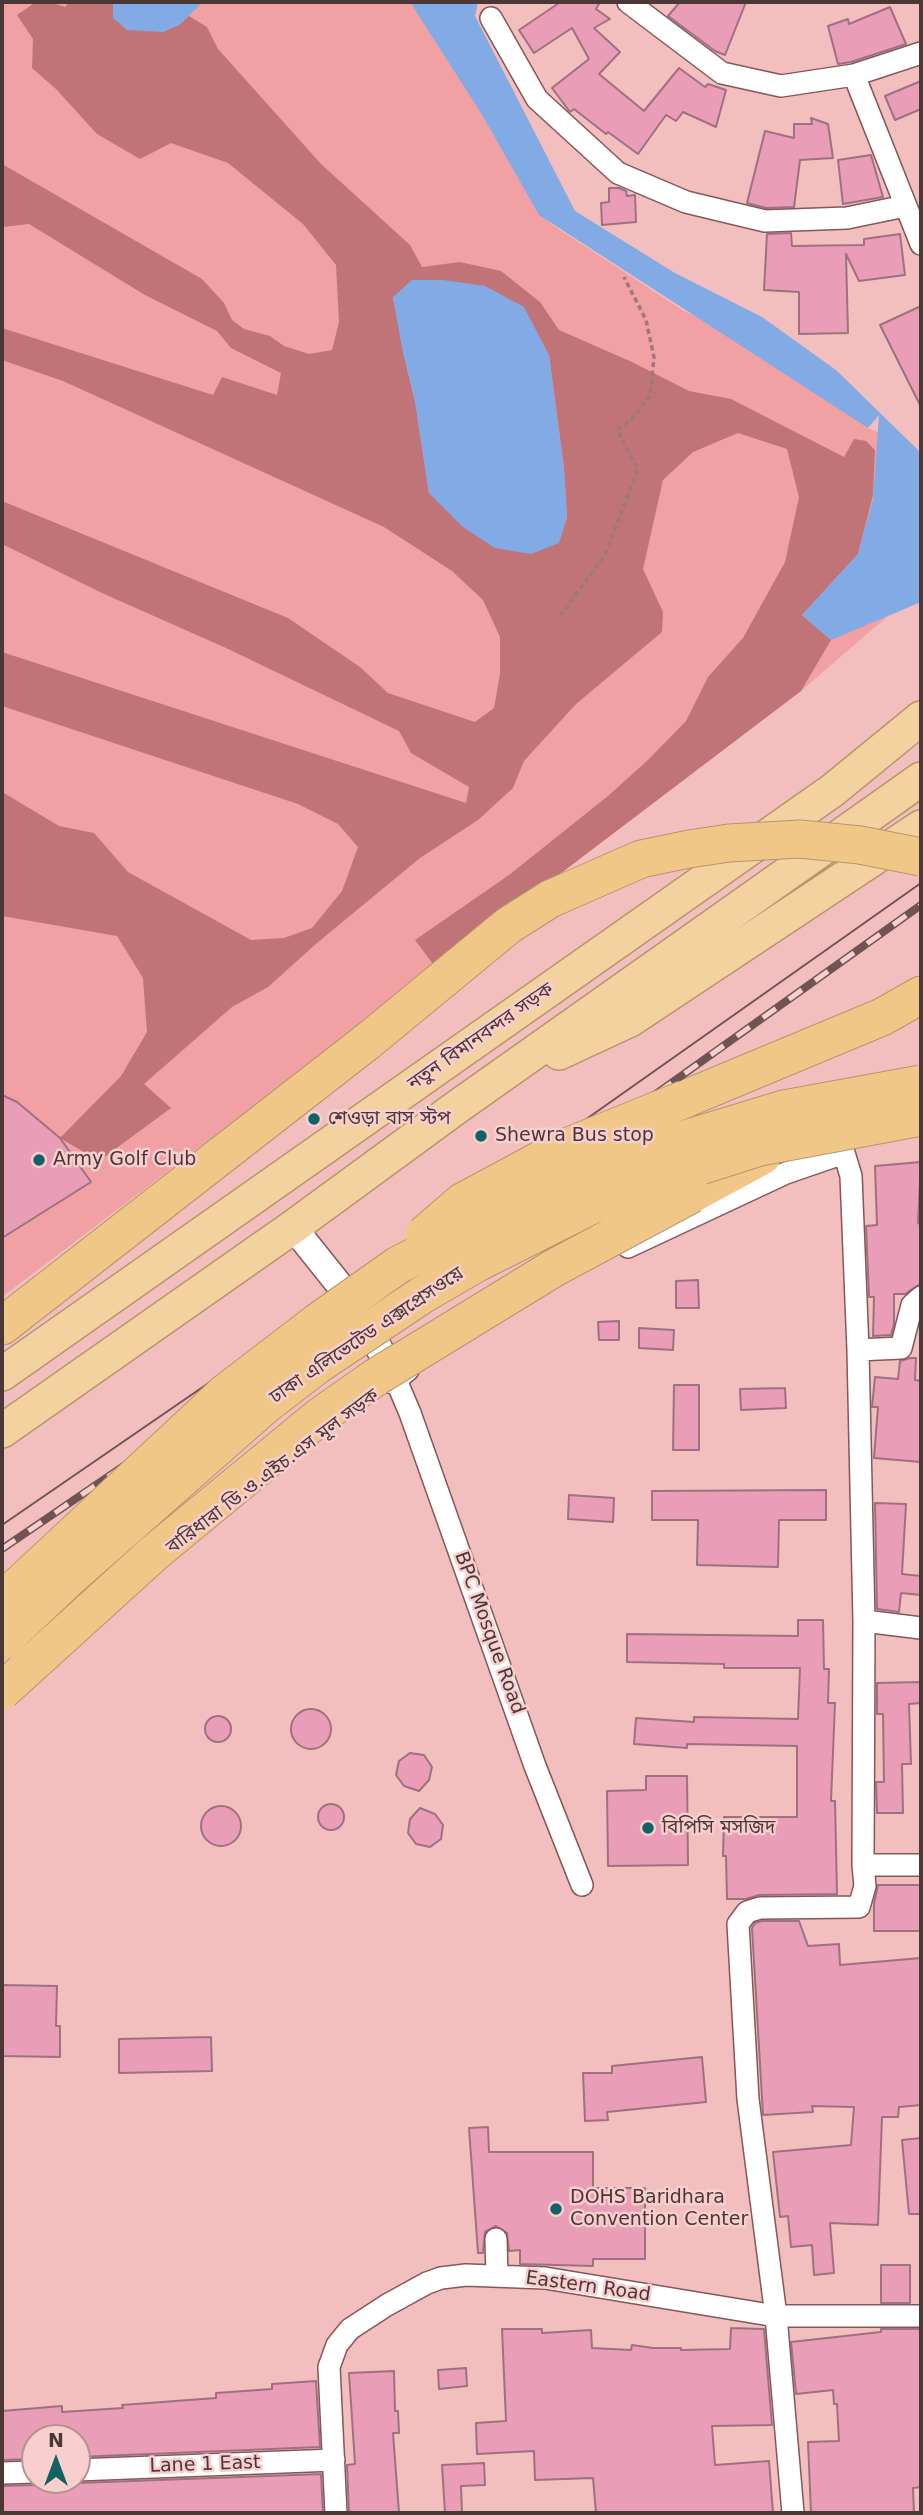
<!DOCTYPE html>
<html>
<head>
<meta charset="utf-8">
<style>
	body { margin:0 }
	#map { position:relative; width:923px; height:2515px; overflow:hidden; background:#f2bebe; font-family:"DejaVu Sans",sans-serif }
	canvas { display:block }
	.frame { position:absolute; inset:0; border:4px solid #4c3737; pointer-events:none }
	.north { position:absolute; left:21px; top:2424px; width:70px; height:70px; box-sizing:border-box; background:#f8cece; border:2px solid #b39292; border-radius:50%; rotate:0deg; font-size:19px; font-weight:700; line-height:28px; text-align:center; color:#4c3737 }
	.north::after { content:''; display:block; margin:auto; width:24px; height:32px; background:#106264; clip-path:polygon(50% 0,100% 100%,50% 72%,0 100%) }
</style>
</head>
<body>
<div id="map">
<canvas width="923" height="2515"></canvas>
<div class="frame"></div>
<div class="north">N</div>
</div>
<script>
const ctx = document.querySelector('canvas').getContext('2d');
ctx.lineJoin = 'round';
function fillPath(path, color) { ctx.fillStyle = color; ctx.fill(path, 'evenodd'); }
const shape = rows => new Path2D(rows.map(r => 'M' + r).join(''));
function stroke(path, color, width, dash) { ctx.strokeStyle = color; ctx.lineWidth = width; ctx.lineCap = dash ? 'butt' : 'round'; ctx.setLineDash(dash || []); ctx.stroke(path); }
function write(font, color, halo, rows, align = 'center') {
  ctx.font = font + ' "DejaVu Sans","Noto Sans Bengali",sans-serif'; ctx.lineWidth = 5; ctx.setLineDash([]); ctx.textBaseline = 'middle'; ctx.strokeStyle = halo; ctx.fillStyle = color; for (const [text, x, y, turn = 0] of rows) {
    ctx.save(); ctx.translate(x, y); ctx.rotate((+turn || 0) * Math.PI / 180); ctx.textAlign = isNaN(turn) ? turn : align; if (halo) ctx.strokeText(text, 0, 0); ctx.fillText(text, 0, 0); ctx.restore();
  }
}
const green = shape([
	[2,2,414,2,551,224,684,311,722,328,868,428,921,451,921,596,897,608,801,691,2,1297]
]);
const forest = shape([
	[36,2,50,2,65,7,69,2,113,2,113,18,179,25,189,16,207,27,218,49,321,164,410,245,422,267,460,262,501,271,540,302,559,330,632,362,689,391,731,399,844,457,854,439,866,441,875,450,873,495,858,554,802,615,831,640,801,691,436,968,415,940,509,875,608,796,649,759,686,721,708,677,743,638,785,562,799,497,787,449,738,433,693,452,663,480,643,569,663,612,662,632,576,704,524,761,513,788,478,820,420,858,317,943,268,987,232,1007,144,1084,171,1108,99,1161,60,1138,121,1076,147,1032,143,978,117,936,2,916,2,802,4,793,59,826,94,833,128,872,251,940,284,938,312,928,342,891,358,847,338,824,298,804,2,706,2,652,466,803,469,787,411,753,399,731,226,648,102,593,2,544,2,501,288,618,360,667,388,693,475,722,494,708,500,674,500,637,483,600,452,571,384,527,63,381,2,360,2,328,213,395,222,377,277,395,281,373,231,348,217,331,145,295,29,224,2,227,2,164,202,279,224,303,232,320,244,329,270,336,284,346,309,354,332,350,339,322,336,265,303,224,228,163,171,143,140,159,97,134,56,89,32,68,33,39,17,15],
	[393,297,549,355,564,469,567,517,558,543,429,493,415,401,403,352]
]);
const water = shape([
	[113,2,203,2,179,25,163,32,127,30,113,18],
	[410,2,478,2,475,16,575,211,675,273,762,317,836,370,917,449,921,456,921,602,831,640,802,615,858,554,873,499,879,415,868,428,539,215,481,113],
	[412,280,443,280,485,286,524,307,549,355,564,469,567,517,559,543,531,554,495,548,463,527,429,493,415,401,403,352,393,297]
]);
const building = shape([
	[558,2,600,2,596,9,610,19,594,28,620,52,599,74,644,111,679,68,705,87,708,84,726,90,716,127,683,112,676,121,666,115,638,154,608,132,606,134,574,109,570,112,552,88,589,59,572,28,534,53,519,30,559,3,558,2],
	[680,2,746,2,725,55,715,51,668,16,680,2],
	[890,7,906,44,851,62,838,64,828,26,848,19,849,24,890,7],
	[921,81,921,109,895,120,885,96,921,81],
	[811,118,828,124,833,158,800,160,794,207,766,208,747,203,765,131,794,138,794,124,812,124,811,118],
	[871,155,883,197,843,204,838,160,871,155],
	[609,188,619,188,626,191,627,196,635,195,636,222,602,225,601,203,609,202,609,188],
	[791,233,792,246,864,245,864,239,900,234,905,275,859,281,846,254,848,333,799,334,799,292,764,290,767,234,791,233],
	[921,306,921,407,880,325,921,306],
	[2,1095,17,1102,60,1138,91,1182,2,1238,2,1095],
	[921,1162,918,1223,920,1224,920,1284,905,1294,894,1294,894,1324,891,1335,873,1336,874,1297,869,1297,866,1226,877,1225,875,1166,921,1162],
	[698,1280,699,1308,676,1308,676,1281,698,1280],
	[619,1321,619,1340,599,1340,598,1322,619,1321],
	[639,1328,674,1330,673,1350,639,1348,639,1328],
	[910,1358,916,1358,915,1380,921,1381,921,1462,874,1458,878,1407,872,1407,875,1377,898,1379,900,1361,910,1358],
	[674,1385,699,1385,699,1450,673,1450,674,1385],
	[785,1388,786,1408,741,1410,740,1389,785,1388],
	[826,1490,826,1520,779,1520,778,1567,697,1565,698,1520,652,1520,652,1491,826,1490],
	[569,1495,614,1498,613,1522,568,1519,569,1495],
	[875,1503,906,1504,902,1574,921,1576,921,1595,901,1593,899,1612,877,1609,875,1503],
	[798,1620,823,1620,824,1669,829,1669,828,1703,835,1703,831,1801,835,1801,837,1894,759,1895,746,1899,727,1899,726,1856,723,1856,724,1817,797,1817,797,1746,687,1744,687,1748,634,1744,636,1718,694,1722,694,1717,798,1719,800,1668,724,1668,724,1664,627,1662,627,1634,798,1636,798,1620],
	[921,1682,921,1703,909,1704,911,1764,902,1764,903,1813,877,1813,876,1782,884,1782,883,1714,877,1714,877,1683,921,1682],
	'291 1729a20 20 0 1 1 40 0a20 20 0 1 1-40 0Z',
	'205 1729a13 13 0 1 1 26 0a13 13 0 1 1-26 0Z',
	[410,1753,424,1755,432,1767,429,1780,419,1791,404,1786,396,1775,399,1761,410,1753],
	[646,1776,687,1776,688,1865,608,1866,607,1791,646,1790,646,1776],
	'318 1817a13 13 0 1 1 26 0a13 13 0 1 1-26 0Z',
	'201 1826a20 20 0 1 1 40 0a20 20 0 1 1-40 0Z',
	[420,1808,435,1814,443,1825,441,1839,430,1847,416,1844,408,1833,410,1819,420,1808],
	[878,1885,920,1885,920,1931,874,1931,874,1903,878,1885],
	[762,1921,799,1921,808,1946,839,1944,840,1965,921,1958,921,2105,899,2107,898,2117,882,2117,878,2225,830,2223,834,2273,814,2275,812,2245,791,2247,788,2216,780,2217,773,2152,851,2145,854,2107,812,2106,813,2112,763,2115,752,1928,755,1923,762,1921],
	[2,1985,57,1986,56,2026,60,2026,60,2057,2,2056,2,1985],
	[211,2037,212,2071,119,2073,119,2039,211,2037],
	[702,2057,706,2102,607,2112,608,2120,585,2121,583,2073,612,2073,612,2066,702,2057],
	[488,2127,489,2152,593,2152,593,2188,645,2188,645,2259,593,2259,593,2266,520,2264,520,2250,509,2251,507,2233,496,2226,485,2232,483,2253,478,2253,469,2128,488,2127],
	[921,2138,921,2214,909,2214,902,2140,921,2138],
	[881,2265,910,2265,910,2303,881,2303,881,2265],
	[731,2328,764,2329,772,2425,712,2426,715,2465,769,2461,773,2513,596,2513,593,2478,535,2480,534,2451,477,2454,476,2423,506,2421,502,2329,542,2329,542,2333,591,2330,592,2348,631,2350,632,2345,653,2348,681,2348,681,2350,730,2349,731,2328],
	[881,2329,921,2329,921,2487,913,2488,914,2513,811,2513,808,2442,839,2441,837,2404,834,2404,833,2390,796,2394,791,2342,881,2332,881,2329],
	[466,2368,467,2386,439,2389,438,2370,466,2368],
	[394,2371,395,2411,398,2411,399,2433,393,2433,399,2513,349,2513,347,2465,355,2464,349,2373,394,2371],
	[316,2381,320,2447,77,2457,77,2438,35,2438,35,2459,2,2460,2,2411,62,2406,62,2412,123,2408,122,2405,216,2398,216,2393,272,2389,272,2384,316,2381],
	[484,2463,485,2485,461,2486,462,2513,445,2513,442,2465,484,2463],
	[321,2474,323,2513,2,2513,2,2486,35,2485,45,2480,69,2480,78,2483,321,2474]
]);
const path = shape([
	[560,616,605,555,638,469,617,430,633,418,650,396,654,357,646,320,624,277]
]);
const minor = shape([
	[628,2,722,73,781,86,854,75,921,244],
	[491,18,537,99,618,173,686,202,765,221,847,218,905,206],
	[854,75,921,53],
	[628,1247,786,1173,844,1153,851,1176,858,1350,864,1621,863,1865,865,1886,859,1907,760,1908,747,1912,738,1924,748,2099,776,2316,793,2513],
	[858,1350,901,1348,912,1305,921,1297],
	[408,1370,396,1380,410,1413,535,1766,582,1885],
	[864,1621,921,1628],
	[863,1865,921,1865],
	[496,2239,497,2276],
	[77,2470,334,2460],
	[2,2473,35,2472],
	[336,2513,329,2367,337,2345,350,2329,387,2305,427,2283,441,2278,466,2275,545,2278,776,2316,921,2316]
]);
const tertiary = shape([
	[293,1227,357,1307,396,1380,394,1381]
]);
const trunk = shape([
	[559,1053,630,1020,921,827],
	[2,1374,833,790,921,718],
	[2,1431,293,1227,457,1107,921,779]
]);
const motorway = shape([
	[685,1099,882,1017,921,995],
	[692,1194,762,1156],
	[2,1326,368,1041]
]);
const tram = shape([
	[2,1525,344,1290,921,883]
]);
const rail = shape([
	[2,1549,357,1307,921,905]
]);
const motorwayBridge = shape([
	[368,1041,509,925,550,899,641,859,689,849,729,843,800,839,860,845,921,857],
	[424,1235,462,1202,557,1151,685,1099],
	[2,1601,225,1393,319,1321,398,1265,474,1226,560,1185,633,1155,784,1109,921,1084],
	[2,1641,71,1576,264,1406,316,1366,422,1295,477,1263,590,1206,660,1179,760,1147,921,1117],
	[2,1691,154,1553,319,1417,376,1377,554,1268,692,1194]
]);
const markers = [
	[314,1119,7,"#106264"],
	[481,1136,7,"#106264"],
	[39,1160,7,"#106264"],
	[648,1828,7,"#106264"],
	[556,2209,7,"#106264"]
];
const streetNames = [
	["নতুন বিমানবন্দর সড়ক",481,1037,-35],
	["ঢাকা এলিভেটেড এক্সপ্রেসওয়ে",367,1336,-34],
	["বারিধারা ডি.ও.এইচ.এস মূল সড়ক",273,1472,-37],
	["BPC Mosque Road",489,1633,70],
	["Eastern Road",588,2287,8],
	["Lane 1 East",205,2465,-2]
];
const poiNames = [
	["শেওড়া বাস স্টপ",328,1119],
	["Shewra Bus stop",495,1136],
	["Army Golf Club",53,1160],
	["বিপিসি মসজিদ",662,1828],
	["DOHS Baridhara",570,2198],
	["Convention Center",570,2220]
];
fillPath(green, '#f1a0a3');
fillPath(forest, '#c07477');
fillPath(water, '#82abe6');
fillPath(building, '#e99db7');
stroke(building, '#9e7180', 2);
stroke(minor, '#845759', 24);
stroke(tertiary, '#845759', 29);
stroke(trunk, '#b7956c', 36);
stroke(motorway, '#b7956c', 39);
stroke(path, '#9d7979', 3.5, [5, 3.5]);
stroke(minor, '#fff', 21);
stroke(tertiary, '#fff', 26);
stroke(trunk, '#f4d2a0', 33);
stroke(motorway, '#f1c788', 37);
stroke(tram, '#705454', 2);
stroke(rail, '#705454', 8);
stroke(rail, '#f8cece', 5, [16]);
stroke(motorwayBridge, '#b7956c', 39, []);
stroke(motorwayBridge, '#f1c788', 37);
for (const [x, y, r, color] of markers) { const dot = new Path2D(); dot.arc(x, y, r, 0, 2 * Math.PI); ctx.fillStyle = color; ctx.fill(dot); stroke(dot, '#f8cece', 2.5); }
write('19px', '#4c3737', '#f8cece', streetNames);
write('19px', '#4c3737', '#f8cece', poiNames, 'left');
</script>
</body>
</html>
